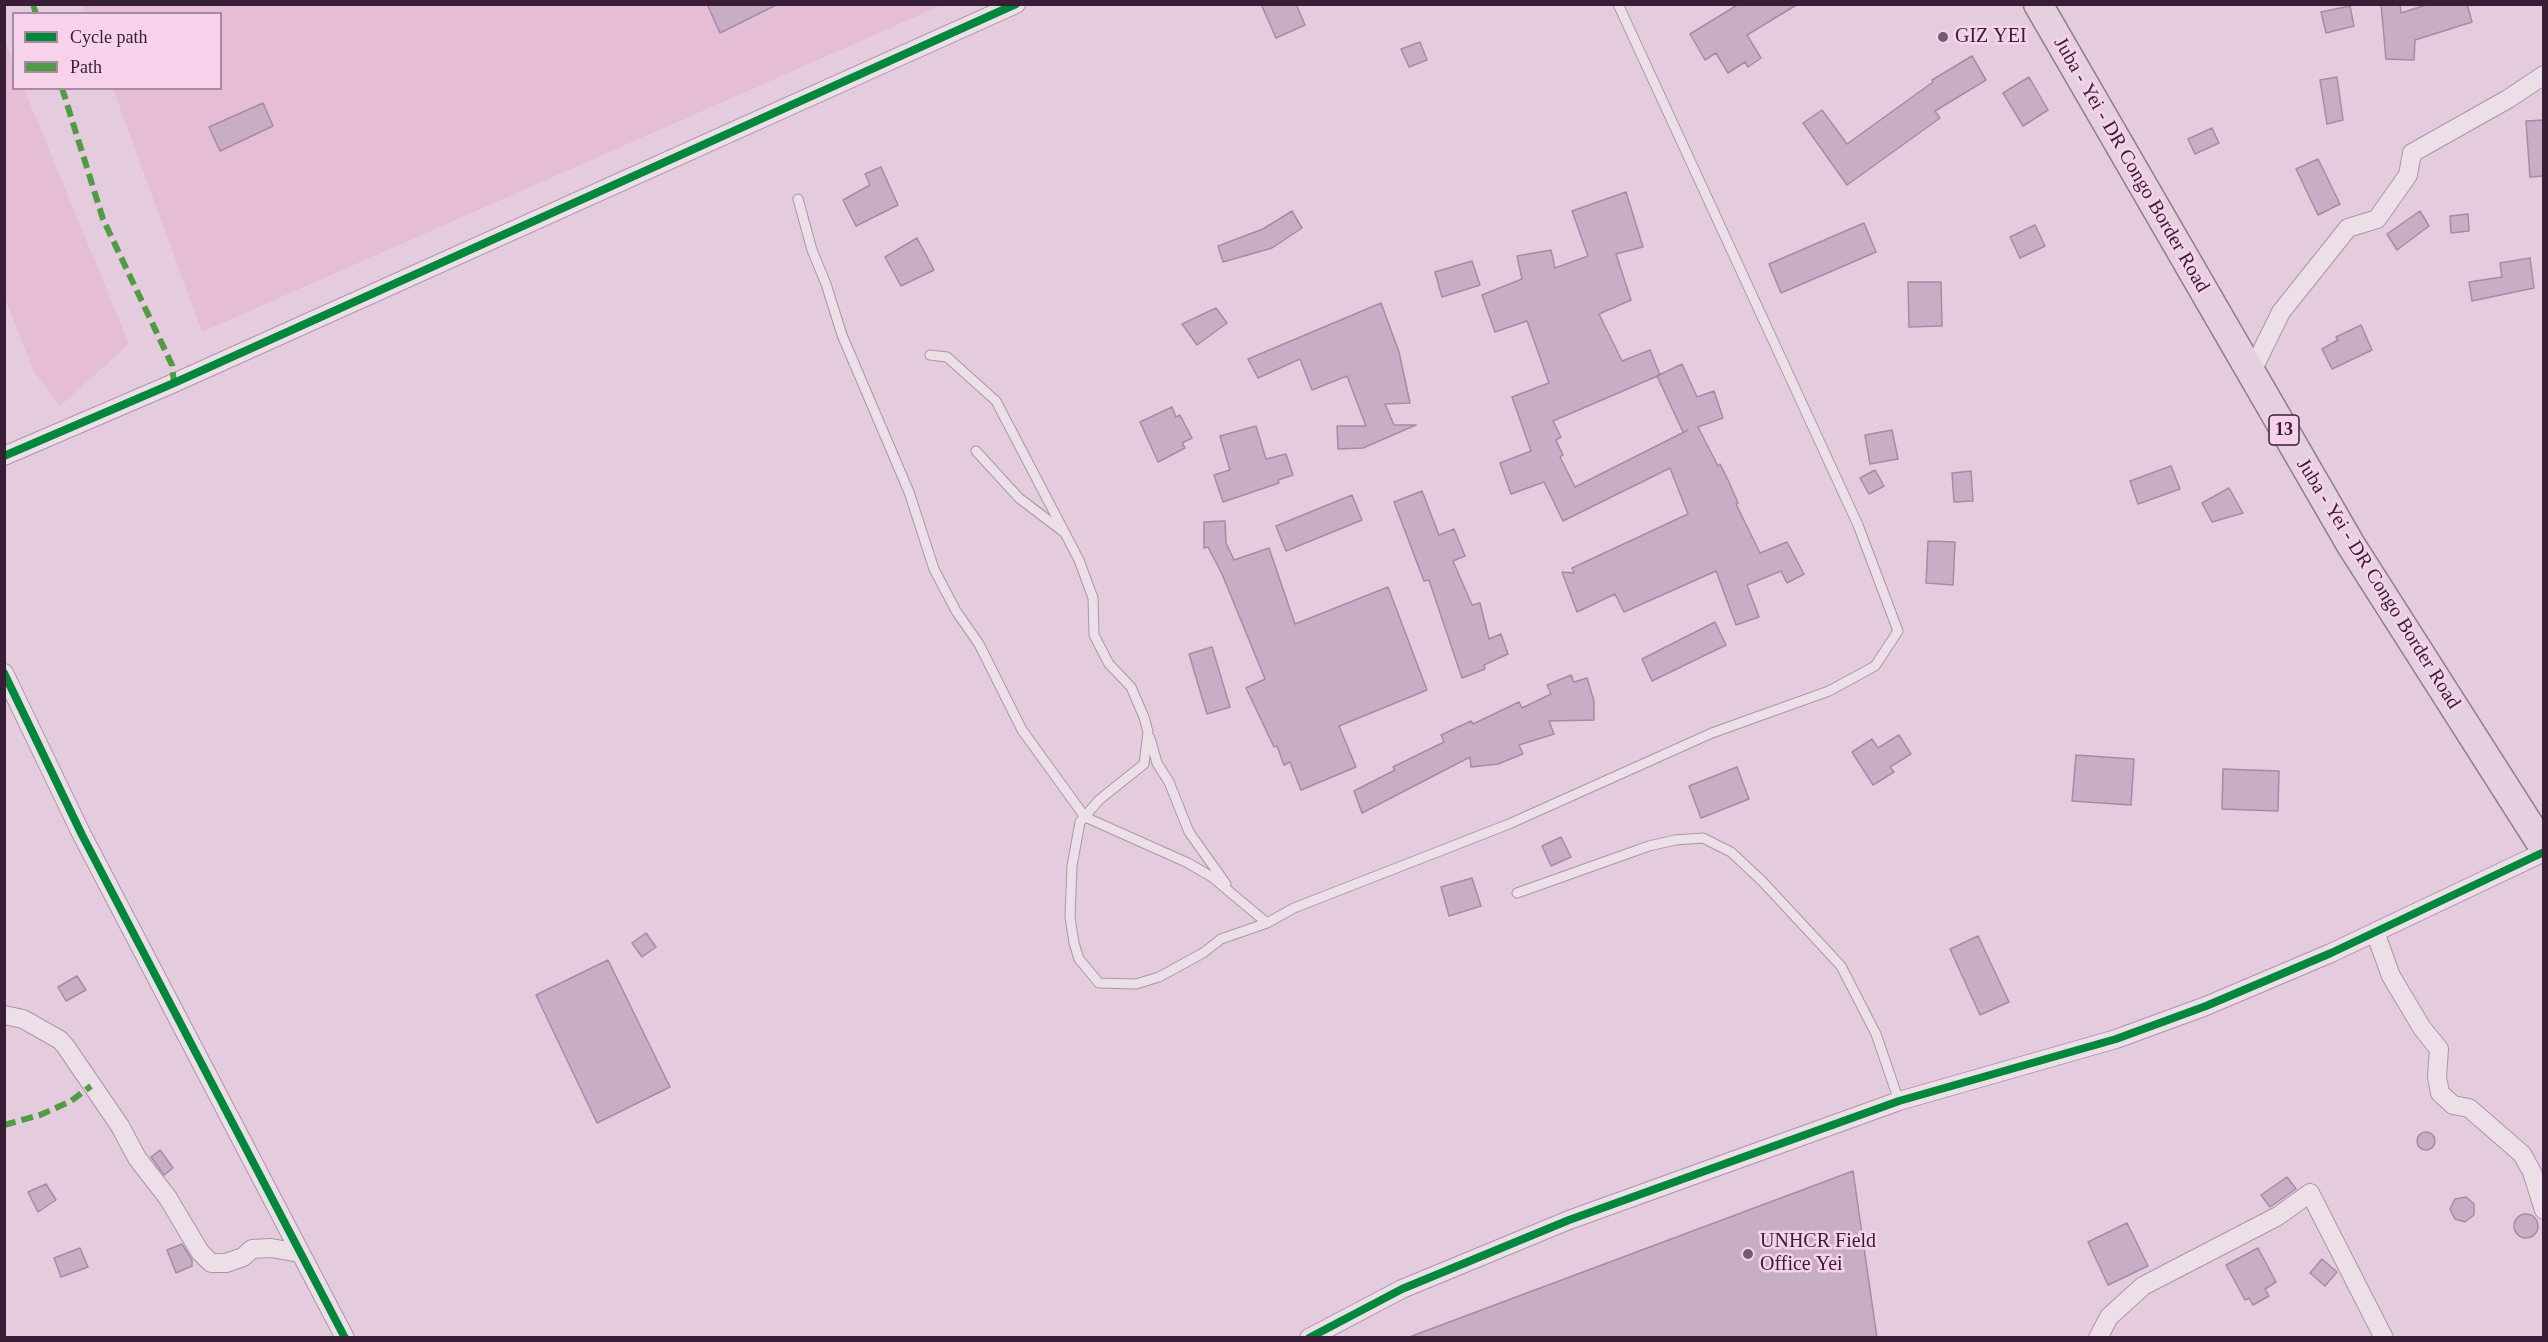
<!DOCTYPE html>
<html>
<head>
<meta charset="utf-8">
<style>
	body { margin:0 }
	#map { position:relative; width:2548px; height:1342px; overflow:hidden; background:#e4ccde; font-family:"Times New Roman",serif }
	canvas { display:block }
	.frame { position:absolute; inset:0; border:6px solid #391d37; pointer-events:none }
	.legend { position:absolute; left:12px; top:12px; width:210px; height:78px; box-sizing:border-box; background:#f6d2eb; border:2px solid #aa8aa3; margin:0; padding:8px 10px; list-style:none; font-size:18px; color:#391d37 }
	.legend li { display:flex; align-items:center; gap:12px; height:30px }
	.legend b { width:30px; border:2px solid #aa8aa3 }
</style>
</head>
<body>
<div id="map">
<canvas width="2548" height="1342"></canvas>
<div class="frame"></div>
<ul class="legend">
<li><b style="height:8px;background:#00873e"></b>Cycle path</li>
<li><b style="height:8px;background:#529a44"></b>Path</li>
</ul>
</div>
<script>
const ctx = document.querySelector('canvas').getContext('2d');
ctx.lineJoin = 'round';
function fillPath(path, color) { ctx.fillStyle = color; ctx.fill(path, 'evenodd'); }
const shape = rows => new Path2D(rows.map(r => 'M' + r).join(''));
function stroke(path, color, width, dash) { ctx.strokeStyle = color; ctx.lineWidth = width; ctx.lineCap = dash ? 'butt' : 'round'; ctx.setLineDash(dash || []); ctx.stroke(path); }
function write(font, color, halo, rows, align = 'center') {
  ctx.font = font + ' "Times New Roman",serif'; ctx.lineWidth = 5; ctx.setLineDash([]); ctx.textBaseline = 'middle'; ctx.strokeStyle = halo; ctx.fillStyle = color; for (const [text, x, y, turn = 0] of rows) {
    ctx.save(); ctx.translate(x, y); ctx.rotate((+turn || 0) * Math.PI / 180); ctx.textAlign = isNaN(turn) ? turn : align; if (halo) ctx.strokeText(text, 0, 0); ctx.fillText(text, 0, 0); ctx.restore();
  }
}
const farmland = shape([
	[82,5,942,5,202,332,113,89,220,88,220,14,85,13],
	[5,40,13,63,14,88,24,89,129,344,60,406,33,370,5,298]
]);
const building = shape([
	[707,4,778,4,720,33,707,4],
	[1261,4,1296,4,1305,25,1276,38,1261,4],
	[1739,4,1798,4,1747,35,1761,58,1748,67,1745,62,1728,73,1716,53,1705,60,1690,34,1739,4],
	[2381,4,2400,4,2401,13,2429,4,2467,4,2472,22,2415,40,2414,60,2386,59,2381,4],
	[2350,6,2354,26,2326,33,2321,12,2350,6],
	[1420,42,1427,60,1409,67,1401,49,1420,42],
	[1972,56,1986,80,1935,111,1940,118,1847,185,1803,123,1822,110,1847,144,1933,82,1932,80,1972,56],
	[2029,77,2048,110,2023,126,2003,93,2029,77],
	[2337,77,2343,120,2327,124,2320,80,2337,77],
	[263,103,273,126,220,151,209,127,263,103],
	[2544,120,2544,176,2530,177,2526,121,2544,120],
	[2212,128,2219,143,2195,154,2188,139,2212,128],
	[2318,159,2340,204,2318,215,2296,169,2318,159],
	[881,167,898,205,856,226,843,200,870,185,865,174,881,167],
	[1626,192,1643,247,1616,254,1631,300,1599,314,1622,361,1650,350,1660,375,1553,421,1561,437,1556,440,1563,455,1560,457,1575,487,1688,430,1683,432,1657,376,1682,364,1697,397,1714,391,1723,418,1698,427,1718,466,1720,464,1729,482,1738,503,1736,504,1760,553,1787,542,1804,574,1787,583,1781,571,1747,585,1759,617,1736,625,1716,571,1624,612,1615,594,1577,612,1562,572,1574,573,1572,568,1688,514,1670,468,1563,521,1544,482,1511,494,1500,463,1531,451,1512,397,1549,383,1527,321,1495,332,1482,295,1522,279,1517,256,1551,250,1555,268,1588,256,1572,211,1626,192],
	[1292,211,1302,228,1272,248,1223,262,1218,246,1263,229,1292,211],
	[2420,211,2429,226,2397,250,2387,234,2420,211],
	[2468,214,2469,231,2451,233,2450,216,2468,214],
	[1864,223,1876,252,1781,293,1769,264,1864,223],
	[2035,225,2045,246,2020,258,2010,237,2035,225],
	[917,238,934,270,901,286,885,257,917,238],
	[2530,258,2534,288,2472,301,2469,282,2502,277,2500,263,2530,258],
	[1472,261,1480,285,1442,297,1435,272,1472,261],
	[1908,282,1941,282,1942,326,1909,327,1908,282],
	[1381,303,1399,352,1410,403,1385,404,1394,425,1416,425,1363,448,1338,449,1337,426,1366,426,1347,376,1312,390,1300,359,1258,378,1248,359,1381,303],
	[1216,308,1227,323,1197,345,1182,324,1216,308],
	[2361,325,2372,350,2332,369,2322,349,2338,340,2336,337,2361,325],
	[1172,407,1176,417,1180,415,1192,438,1182,443,1185,448,1158,462,1140,422,1172,407],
	[1256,426,1266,459,1286,454,1293,475,1278,480,1279,483,1223,502,1214,475,1230,470,1220,436,1256,426],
	[1892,430,1898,459,1870,464,1865,435,1892,430],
	[2171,466,2180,489,2138,504,2130,481,2171,466],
	[1875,470,1884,486,1869,494,1860,478,1875,470],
	[1971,471,1973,501,1954,502,1952,473,1971,471],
	[2229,488,2243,513,2212,522,2202,503,2229,488],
	[1422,491,1439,535,1454,529,1465,556,1453,561,1472,605,1480,603,1489,639,1501,634,1508,654,1484,665,1485,669,1462,678,1429,580,1424,581,1394,502,1422,491],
	[1352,495,1362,520,1286,551,1276,526,1352,495],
	[1225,521,1226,543,1234,560,1269,548,1295,624,1388,587,1427,690,1339,726,1356,767,1301,790,1290,762,1284,765,1277,746,1274,747,1246,688,1265,679,1222,574,1208,547,1204,548,1204,522,1225,521],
	[1928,541,1955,542,1953,585,1926,583,1928,541],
	[1715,622,1726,645,1652,681,1642,659,1715,622],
	[1212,647,1230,707,1207,714,1189,654,1212,647],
	[1571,675,1574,682,1587,678,1594,701,1594,720,1549,721,1554,734,1519,745,1523,754,1498,764,1471,767,1470,757,1362,813,1354,791,1395,770,1393,767,1444,742,1441,735,1471,721,1473,724,1519,702,1522,708,1551,694,1547,685,1571,675],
	[1899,735,1911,754,1890,767,1894,772,1873,785,1852,752,1872,739,1878,748,1899,735],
	[2076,755,2134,759,2131,805,2072,801,2076,755],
	[1737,767,1749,799,1701,818,1689,786,1737,767],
	[2223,769,2279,771,2278,811,2222,809,2223,769],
	[1561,837,1571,857,1551,866,1542,846,1561,837],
	[1472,878,1481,906,1449,916,1441,887,1472,878],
	[646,933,656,947,642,957,632,943,646,933],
	[1978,936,2009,1002,1980,1015,1950,949,1978,936],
	[608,960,670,1087,597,1123,536,995,608,960],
	[77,976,86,990,66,1001,58,987,77,976],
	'2417 1141a9 9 0 1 1 18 0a9 9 0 1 1-18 0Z',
	[160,1150,173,1168,164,1175,151,1157,160,1150],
	[1853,1171,1877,1338,1412,1338,1412,1336,1853,1171],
	[2287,1177,2296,1189,2270,1207,2261,1195,2287,1177],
	[46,1184,56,1200,38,1212,28,1192,46,1184],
	[2466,1197,2474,1204,2474,1215,2465,1222,2455,1219,2450,1209,2455,1199,2466,1197],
	'2514 1226a12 12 0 1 1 24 0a12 12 0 1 1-24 0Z',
	[2127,1223,2148,1266,2108,1285,2088,1242,2127,1223],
	[182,1244,192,1260,192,1266,176,1273,167,1250,182,1244],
	[80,1248,88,1267,61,1277,54,1258,80,1248],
	[2258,1248,2276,1282,2265,1289,2269,1296,2253,1305,2249,1298,2245,1300,2226,1265,2258,1248],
	[2322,1259,2337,1272,2325,1286,2310,1273,2322,1259]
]);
const service = shape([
	[798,199,812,250,826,284,842,335,909,492,934,569,956,611,979,644,1022,730,1085,817,1188,863,1212,877,1267,923],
	[930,355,947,357,996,401,1079,560,1093,598,1094,635,1109,664,1131,687,1144,717,1148,732,1144,764,1099,800,1080,822,1072,866,1070,917,1074,943,1079,959,1099,983,1136,984,1159,977,1203,953,1221,939,1267,923,1294,908,1509,824,1712,733,1829,691,1875,666,1898,631,1858,525,1618,4],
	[976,451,1019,498,1065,533],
	[1150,738,1157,763,1169,782,1189,832,1226,884],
	[1517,893,1649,846,1675,840,1703,838,1731,852,1762,881,1841,966,1876,1034,1899,1101]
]);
const minor = shape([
	[2251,373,2281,312,2348,228,2377,219,2408,175,2412,153,2508,99,2544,75],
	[4,456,174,383,1016,4],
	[4,673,82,835,345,1338],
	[2375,932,2391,976,2422,1028,2439,1049,2437,1077,2440,1093,2453,1105,2469,1108,2522,1154,2532,1172,2544,1210],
	[4,1015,23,1019,60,1040,66,1047,120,1126,137,1158,168,1198,200,1252,211,1263,226,1263,243,1257,252,1249,271,1248,300,1253],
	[1309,1338,1402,1289,1569,1220,1899,1101,2116,1039,2206,1006,2331,953,2544,852],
	[2098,1338,2109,1317,2143,1286,2278,1216,2310,1193,2384,1338]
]);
const primary = shape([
	[2038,4,2351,545,2544,848]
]);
const quiet = shape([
	[33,4,36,14],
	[62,88,103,219,172,365,174,383],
	[4,1125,40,1115,71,1101,91,1086]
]);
const cycleway = shape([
	[4,456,174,383,1016,4],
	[4,673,82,835,345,1338],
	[1309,1338,1402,1289,1569,1220,1899,1101,2116,1039,2206,1006,2331,953,2544,852]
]);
const markers = [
	[1943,37,6,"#755a71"],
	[1748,1254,6,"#755a71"]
];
const shields = [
	[2284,430,30]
];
const shieldNames = [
	["13",2284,430]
];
const poiNames = [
	["GIZ YEI",1955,37],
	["UNHCR Field",1760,1242],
	["Office Yei",1760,1265]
];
const streetNames = [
	["Juba - Yei - DR Congo Border Road",2131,165,60],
	["Juba - Yei - DR Congo Border Road",2378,584,58]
];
fillPath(farmland, '#e5bdd5');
fillPath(building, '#c8adc6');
stroke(building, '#a58ca2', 1.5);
stroke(service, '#aa96a6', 11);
stroke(minor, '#aa96a6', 20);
stroke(primary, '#8f7c8c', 31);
stroke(service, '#ecdfe8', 9);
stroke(minor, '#ecdfe8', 18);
stroke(primary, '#e5d0df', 28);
stroke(quiet, '#529a44', 6, [12, 6]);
stroke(cycleway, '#00873e', 8);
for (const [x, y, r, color] of markers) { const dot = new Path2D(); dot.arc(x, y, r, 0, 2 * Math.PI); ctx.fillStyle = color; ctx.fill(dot); stroke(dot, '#f6d2eb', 2); }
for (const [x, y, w] of shields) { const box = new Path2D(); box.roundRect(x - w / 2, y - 15, w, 30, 4.5); ctx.fillStyle = '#f6d2eb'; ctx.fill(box); stroke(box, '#391d37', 1.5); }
write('bold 18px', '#391d37', null, shieldNames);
write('20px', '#391d37', '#f6d2eb', poiNames, 'left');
write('20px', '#391d37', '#f6d2eb', streetNames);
</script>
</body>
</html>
